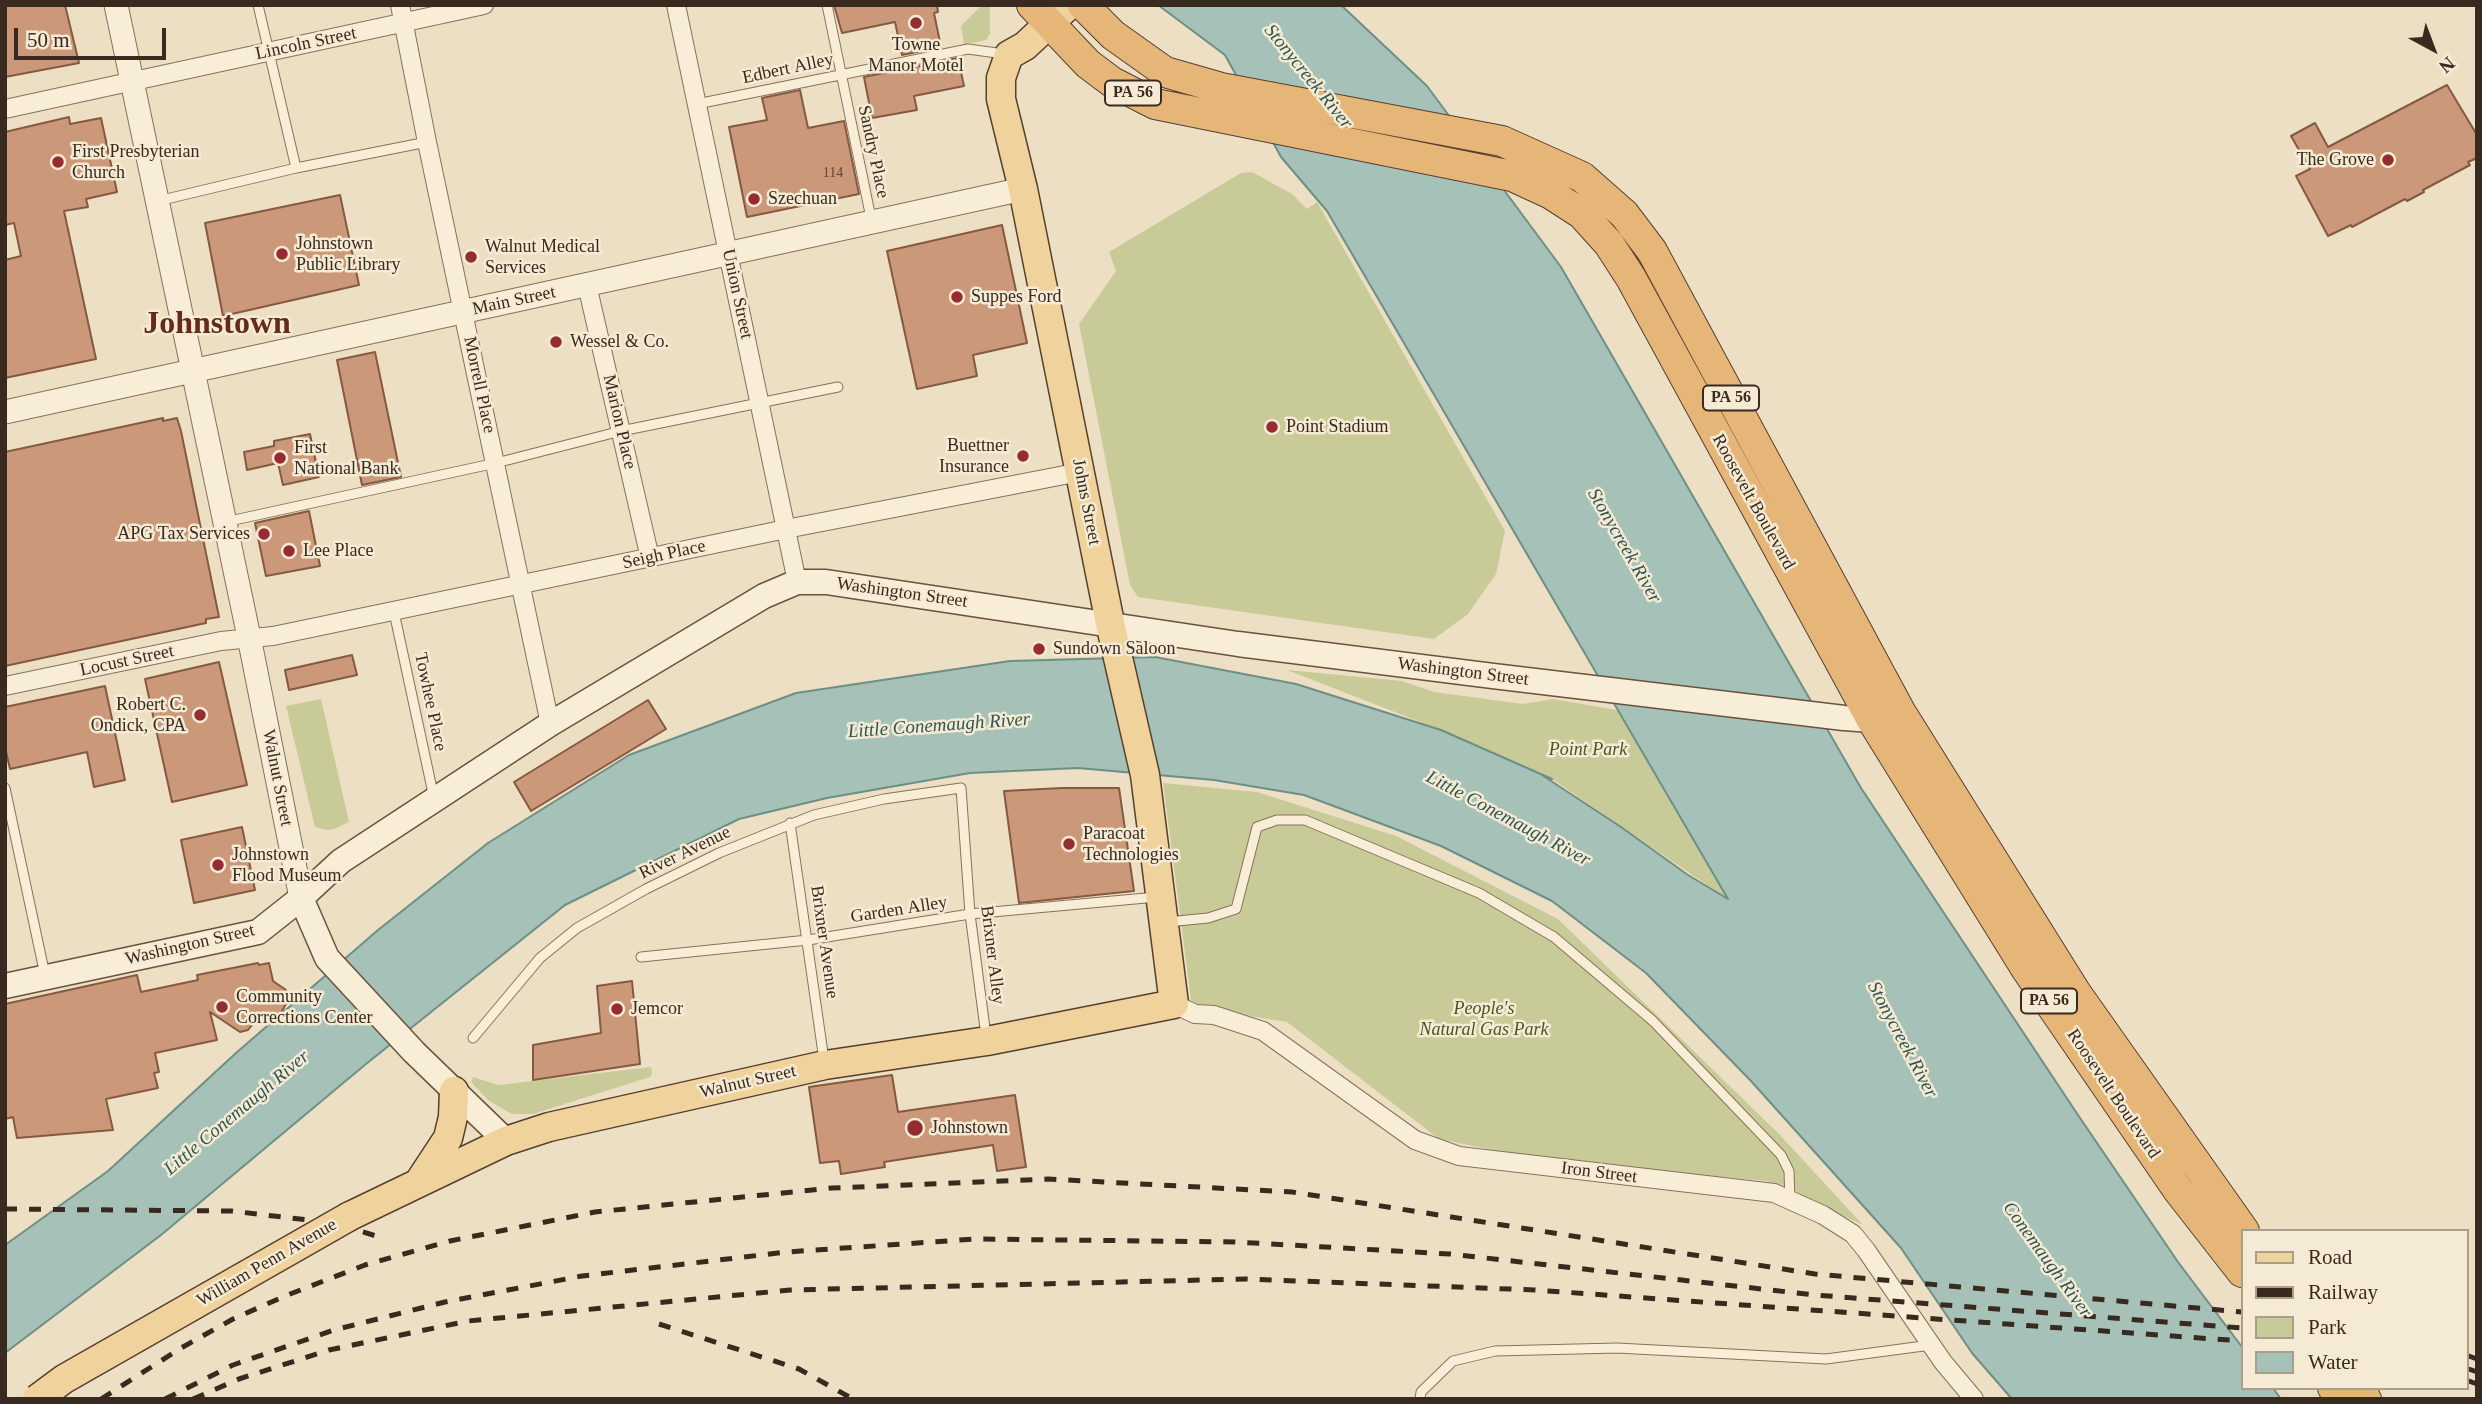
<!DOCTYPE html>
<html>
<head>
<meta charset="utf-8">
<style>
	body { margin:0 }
	#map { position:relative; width:2482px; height:1404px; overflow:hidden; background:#eddfc4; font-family:Georgia,serif }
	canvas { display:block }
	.frame { position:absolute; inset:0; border:7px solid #382a1e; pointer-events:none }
	.legend { position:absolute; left:2241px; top:1229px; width:228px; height:161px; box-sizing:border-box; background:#f5ead3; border:2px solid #a99d8b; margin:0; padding:9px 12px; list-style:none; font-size:21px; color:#382a1e }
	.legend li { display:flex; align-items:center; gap:14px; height:35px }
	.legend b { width:35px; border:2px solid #a99d8b }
	.north { position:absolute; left:2398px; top:14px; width:70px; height:70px; -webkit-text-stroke:5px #f5ead3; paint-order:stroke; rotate:139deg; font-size:19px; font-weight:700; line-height:28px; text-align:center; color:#382a1e }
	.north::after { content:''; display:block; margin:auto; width:24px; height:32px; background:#382a1e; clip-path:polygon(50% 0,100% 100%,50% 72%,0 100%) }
	.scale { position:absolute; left:14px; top:28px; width:152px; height:32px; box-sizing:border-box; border:4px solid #382a1e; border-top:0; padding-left:9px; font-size:21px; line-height:24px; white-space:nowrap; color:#382a1e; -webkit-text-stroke:5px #f5ead3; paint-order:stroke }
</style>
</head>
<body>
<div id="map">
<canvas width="2482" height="1404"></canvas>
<div class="frame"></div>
<ul class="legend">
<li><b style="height:9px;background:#f0d29c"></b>Road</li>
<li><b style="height:9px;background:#382a1e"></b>Railway</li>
<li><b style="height:19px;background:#c8cb98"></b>Park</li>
<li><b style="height:19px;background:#a6c1b7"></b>Water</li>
</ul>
<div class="north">N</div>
<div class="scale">50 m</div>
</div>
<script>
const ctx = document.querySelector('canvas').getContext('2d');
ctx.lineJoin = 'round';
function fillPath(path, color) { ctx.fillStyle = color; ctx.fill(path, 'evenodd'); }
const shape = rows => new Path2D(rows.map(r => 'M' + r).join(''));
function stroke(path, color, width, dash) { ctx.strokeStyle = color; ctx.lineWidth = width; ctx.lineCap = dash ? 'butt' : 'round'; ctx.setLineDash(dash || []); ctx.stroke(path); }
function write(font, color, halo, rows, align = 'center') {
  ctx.font = font + ' Georgia,serif'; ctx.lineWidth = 5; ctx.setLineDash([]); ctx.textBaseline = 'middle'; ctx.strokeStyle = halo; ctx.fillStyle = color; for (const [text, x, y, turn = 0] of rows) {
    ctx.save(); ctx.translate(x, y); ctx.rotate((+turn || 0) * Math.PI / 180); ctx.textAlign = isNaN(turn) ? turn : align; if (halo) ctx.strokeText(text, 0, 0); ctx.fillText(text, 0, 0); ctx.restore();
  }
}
const green = shape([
	[982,5,990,5,990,34,986,40,964,45,961,26],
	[1252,172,1292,194,1307,209,1317,202,1505,531,1496,574,1468,614,1434,639,1138,597,1130,585,1079,324,1116,271,1109,252,1241,173],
	[1287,670,1402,681,1434,692,1523,704,1553,699,1617,710,1729,900,1552,779,1441,730],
	[321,699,349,822,334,829,325,830,315,827,286,706],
	[1163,783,1257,792,1396,836,1558,919,1779,1134,1863,1225,1767,1181,1552,1162,1439,1139,1287,1022,1192,1007],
	[651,1067,652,1074,650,1077,533,1114,512,1114,498,1106,488,1100,471,1082,473,1077,498,1085]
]);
const water = shape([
	[1158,5,1341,5,1427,86,1561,267,1861,788,2078,1115,2178,1262,2242,1347,2242,1388,2273,1388,2281,1399,2012,1399,1972,1353,1901,1248,1751,1081,1646,973,1552,901,1441,846,1304,795,1214,780,1078,768,970,773,827,798,739,819,565,905,366,1064,161,1235,5,1353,5,1245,108,1171,236,1053,378,930,488,843,629,755,796,693,1010,661,1155,657,1296,684,1441,730,1552,779,1542,775,1621,827,1688,875,1728,899,1327,211,1281,157,1225,55,1158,5]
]);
const building = shape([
	[5,5,65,5,79,63,5,77,5,5],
	[834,5,937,5,938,12,934,13,941,47,902,55,895,22,842,33,834,5],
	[958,58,964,86,914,96,917,110,872,118,864,77,958,58],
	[2447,85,2477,135,2477,158,2468,162,2470,165,2423,190,2424,192,2407,201,2405,199,2352,227,2351,225,2328,236,2296,176,2310,169,2291,136,2315,123,2328,147,2447,85],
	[800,90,808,128,844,121,859,194,747,217,729,127,767,120,762,98,800,90],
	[69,117,70,124,101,118,117,192,86,199,88,207,64,211,96,359,5,378,5,260,21,256,14,223,5,225,5,132,69,117],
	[340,195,359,285,223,316,205,223,340,195],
	[1002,225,1027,343,973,355,977,376,917,389,887,251,1002,225],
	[375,352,401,477,362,485,337,360,375,352],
	[163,418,163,421,177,418,181,431,219,617,206,619,206,623,5,666,5,452,163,418],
	[310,434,319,477,283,485,278,463,247,470,244,452,274,446,274,441,310,434],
	[309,511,320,566,266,576,255,523,309,511],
	[352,655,357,675,289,690,285,670,352,655],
	[219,662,247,785,172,802,145,679,219,662],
	[105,686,125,780,94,787,87,752,10,769,5,747,5,707,105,686],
	[648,700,666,729,531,811,514,782,648,700],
	[1062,788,1119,788,1134,891,1019,903,1004,791,1062,788],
	[242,827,255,890,194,903,181,840,242,827],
	[258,963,259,965,269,963,273,981,286,990,288,1000,281,1013,256,1020,248,1030,240,1032,210,1012,217,1040,155,1053,159,1072,154,1073,158,1088,106,1099,113,1130,17,1138,13,1117,5,1119,5,1004,137,975,141,992,198,980,197,975,258,963],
	[632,981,640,1064,533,1080,533,1045,601,1033,597,986,632,981],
	[892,1075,898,1112,1015,1095,1026,1167,997,1171,993,1145,884,1162,885,1167,841,1174,839,1161,820,1163,809,1087,892,1075]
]);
const service = shape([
	[258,5,296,168],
	[827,5,872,223],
	[697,104,968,49,1004,54],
	[158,201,296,168,427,142],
	[225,522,496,463,621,431,838,387],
	[394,612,434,798],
	[5,788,45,975],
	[790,823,824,1060],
	[1167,922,1208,918,1236,909,1257,827,1277,820,1305,820,1479,893,1554,937,1653,1021,1781,1155,1789,1171,1790,1201],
	[641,957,808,940,970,914,1157,897],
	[473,1038,540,958,577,928,646,889,719,853,814,815,884,799,961,788,970,914,986,1036],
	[1420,1399,1421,1392,1453,1361,1495,1351,1617,1348,1826,1359,1931,1345]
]);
const minor = shape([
	[400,5,427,142,550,724],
	[676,5,797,582],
	[5,109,484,5],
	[587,285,650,558],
	[5,686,221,641,273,636,786,529,1080,472],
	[1174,1004,1195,1014,1214,1015,1263,1031,1415,1140,1459,1156,1774,1193,1823,1215,1853,1234,1866,1250,1943,1362,1974,1399]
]);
const tertiary = shape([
	[116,5,249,637,301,898],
	[5,412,1023,189]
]);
const secondary = shape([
	[301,898,327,958,414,1052,506,1141],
	[5,986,258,932,301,898,341,861,550,724,764,596,797,582,826,582,1238,644,1493,676,1844,718,1872,720,1887,717]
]);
const primary = shape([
	[419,1182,448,1138,453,1117,454,1091],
	[350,1216,506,1141,549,1127,825,1065,987,1041,1174,1004,1145,775,1110,623,1023,189,1001,99,1001,78,1009,55,1025,46,1069,5]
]);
const trunk = shape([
	[1032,5,1088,64,1112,82,1155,104,1512,176,1551,194,1582,214,1609,244,1631,278,1872,720,2027,970,2178,1190,2242,1272],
	[1083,5,1113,35,1165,72,1221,88,1502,141,1582,177,1624,214,1652,251,1901,713,2076,993,2244,1231],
	[2333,1388,2341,1399],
	[2359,1388,2366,1399]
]);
const rail = shape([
	[5,1209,231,1211,334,1223,376,1236],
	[659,1324,799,1369,853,1399],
	[2466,1355,2477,1359],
	[2466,1368,2477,1372],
	[2466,1380,2477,1384],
	[101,1399,181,1348,233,1319,285,1296,365,1265,450,1241,595,1212,832,1188,1048,1179,1292,1192,1815,1274,2242,1312],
	[165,1399,233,1365,334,1330,445,1302,582,1276,787,1252,975,1239,1235,1242,1450,1254,1815,1295,2242,1328],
	[193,1399,239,1379,329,1350,468,1321,790,1290,1246,1279,1535,1290,2242,1341]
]);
const primaryBridge = shape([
	[37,1399,64,1379,350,1216]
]);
const markers = [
	[916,23,7,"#962c31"],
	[2388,160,7,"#962c31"],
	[58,162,7,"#962c31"],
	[754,199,7,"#962c31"],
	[282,254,7,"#962c31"],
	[471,257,7,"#962c31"],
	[957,297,7,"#962c31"],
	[556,342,7,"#962c31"],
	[1272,427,7,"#962c31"],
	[1023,456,7,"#962c31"],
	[280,458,7,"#962c31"],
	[264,534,7,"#962c31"],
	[289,551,7,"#962c31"],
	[1039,649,7,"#962c31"],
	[200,715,7,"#962c31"],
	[1069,844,7,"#962c31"],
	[218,865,7,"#962c31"],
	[222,1007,7,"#962c31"],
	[617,1009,7,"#962c31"],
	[915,1128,9,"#962c31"]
];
const numberNames = [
	["114",833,173]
];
const shields = [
	[1133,93,56],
	[1731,398,56],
	[2049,1001,56]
];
const shieldNames = [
	["PA 56",1133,93],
	["PA 56",1731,398],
	["PA 56",2049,1001]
];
const streetNames = [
	["Lincoln Street",306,44,-12],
	["Edbert Alley",788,69,-12],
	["Sandry Place",873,152,78],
	["Union Street",737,294,78],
	["Main Street",514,301,-12],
	["Morrell Place",479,385,78],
	["Marion Place",619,422,77],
	["Johns Street",1086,502,79],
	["Roosevelt Boulevard",1753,502,61],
	["Seigh Place",664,555,-12],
	["Washington Street",902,593,8],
	["Locust Street",127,661,-12],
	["Washington Street",1463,672,7],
	["Towhee Place",430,702,78],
	["Walnut Street",277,778,79],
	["River Avenue",685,853,-26],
	["Garden Alley",899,910,-9],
	["Brixner Avenue",824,942,82],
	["Washington Street",190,945,-13],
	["Brixner Alley",992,955,83],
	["Walnut Street",748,1082,-13],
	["Roosevelt Boulevard",2113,1094,56],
	["Iron Street",1599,1173,7],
	["William Penn Avenue",267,1263,-30]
];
const poiNames = [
	["Towne",916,45,"center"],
	["Manor Motel",916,66,"center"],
	["First Presbyterian",72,152],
	["Church",72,173],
	["The Grove",2374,160,"right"],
	["Szechuan",768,199],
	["Johnstown",296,244],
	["Public Library",296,265],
	["Walnut Medical",485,247],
	["Services",485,268],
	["Suppes Ford",971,297],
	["Wessel & Co.",570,342],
	["Point Stadium",1286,427],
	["Buettner",1009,446,"right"],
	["Insurance",1009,467,"right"],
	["First",294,448],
	["National Bank",294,469],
	["APG Tax Services",250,534,"right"],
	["Lee Place",303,551],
	["Sundown Saloon",1053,649],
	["Robert C.",186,705,"right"],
	["Ondick, CPA",186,726,"right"],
	["Paracoat",1083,834],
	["Technologies",1083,855],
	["Johnstown",232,855],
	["Flood Museum",232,876],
	["Community",236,997],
	["Corrections Center",236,1018],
	["Jemcor",631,1009],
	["Johnstown",931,1128]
];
const parkNames = [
	["Point Park",1588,750],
	["People's",1484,1009],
	["Natural Gas Park",1484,1030]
];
const waterNames = [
	["Stonycreek River",1308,77,51],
	["Stonycreek River",1624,546,60],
	["Little Conemaugh River",939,726,-4],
	["Little Conemaugh River",1508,819,28],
	["Stonycreek River",1902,1040,62],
	["Little Conemaugh River",237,1113,-40],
	["Conemaugh River",2047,1260,54]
];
const townNames = [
	["Johnstown",217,325]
];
fillPath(green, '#c8cb98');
fillPath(water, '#a6c1b7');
stroke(water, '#6d8f85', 2);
fillPath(building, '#cb987a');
stroke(building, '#865941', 2);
stroke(service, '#88715b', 11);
stroke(minor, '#88715b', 20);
stroke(tertiary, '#88715b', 25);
stroke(secondary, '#69523e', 27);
stroke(primary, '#563f2f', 31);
stroke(trunk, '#563f2f', 32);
stroke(service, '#f8edd7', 9);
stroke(minor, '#f8edd7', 18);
stroke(tertiary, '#f8edd7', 23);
stroke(secondary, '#f8edd7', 24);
stroke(primary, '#f0d29c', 28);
stroke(trunk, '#e6b679', 30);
stroke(rail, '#382a1e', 5, [12, 12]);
stroke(primaryBridge, '#563f2f', 31, []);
stroke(primaryBridge, '#f0d29c', 28);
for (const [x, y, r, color] of markers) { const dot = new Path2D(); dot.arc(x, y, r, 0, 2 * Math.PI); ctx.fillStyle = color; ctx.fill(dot); stroke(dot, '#f5ead3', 2.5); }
write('14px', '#5d4635', null, numberNames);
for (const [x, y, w] of shields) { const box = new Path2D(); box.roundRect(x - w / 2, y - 12.5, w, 25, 5); ctx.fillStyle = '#f5ead3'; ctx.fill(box); stroke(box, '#382a1e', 2); }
write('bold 16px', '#382a1e', null, shieldNames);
write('18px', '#382a1e', '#f5ead3', streetNames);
write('18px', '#382a1e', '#f5ead3', poiNames, 'left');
write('italic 18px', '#4a5425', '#f5ead3', parkNames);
write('italic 19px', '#2e5753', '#f5ead3', waterNames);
write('bold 32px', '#642a1e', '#f5ead3', townNames);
</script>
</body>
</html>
